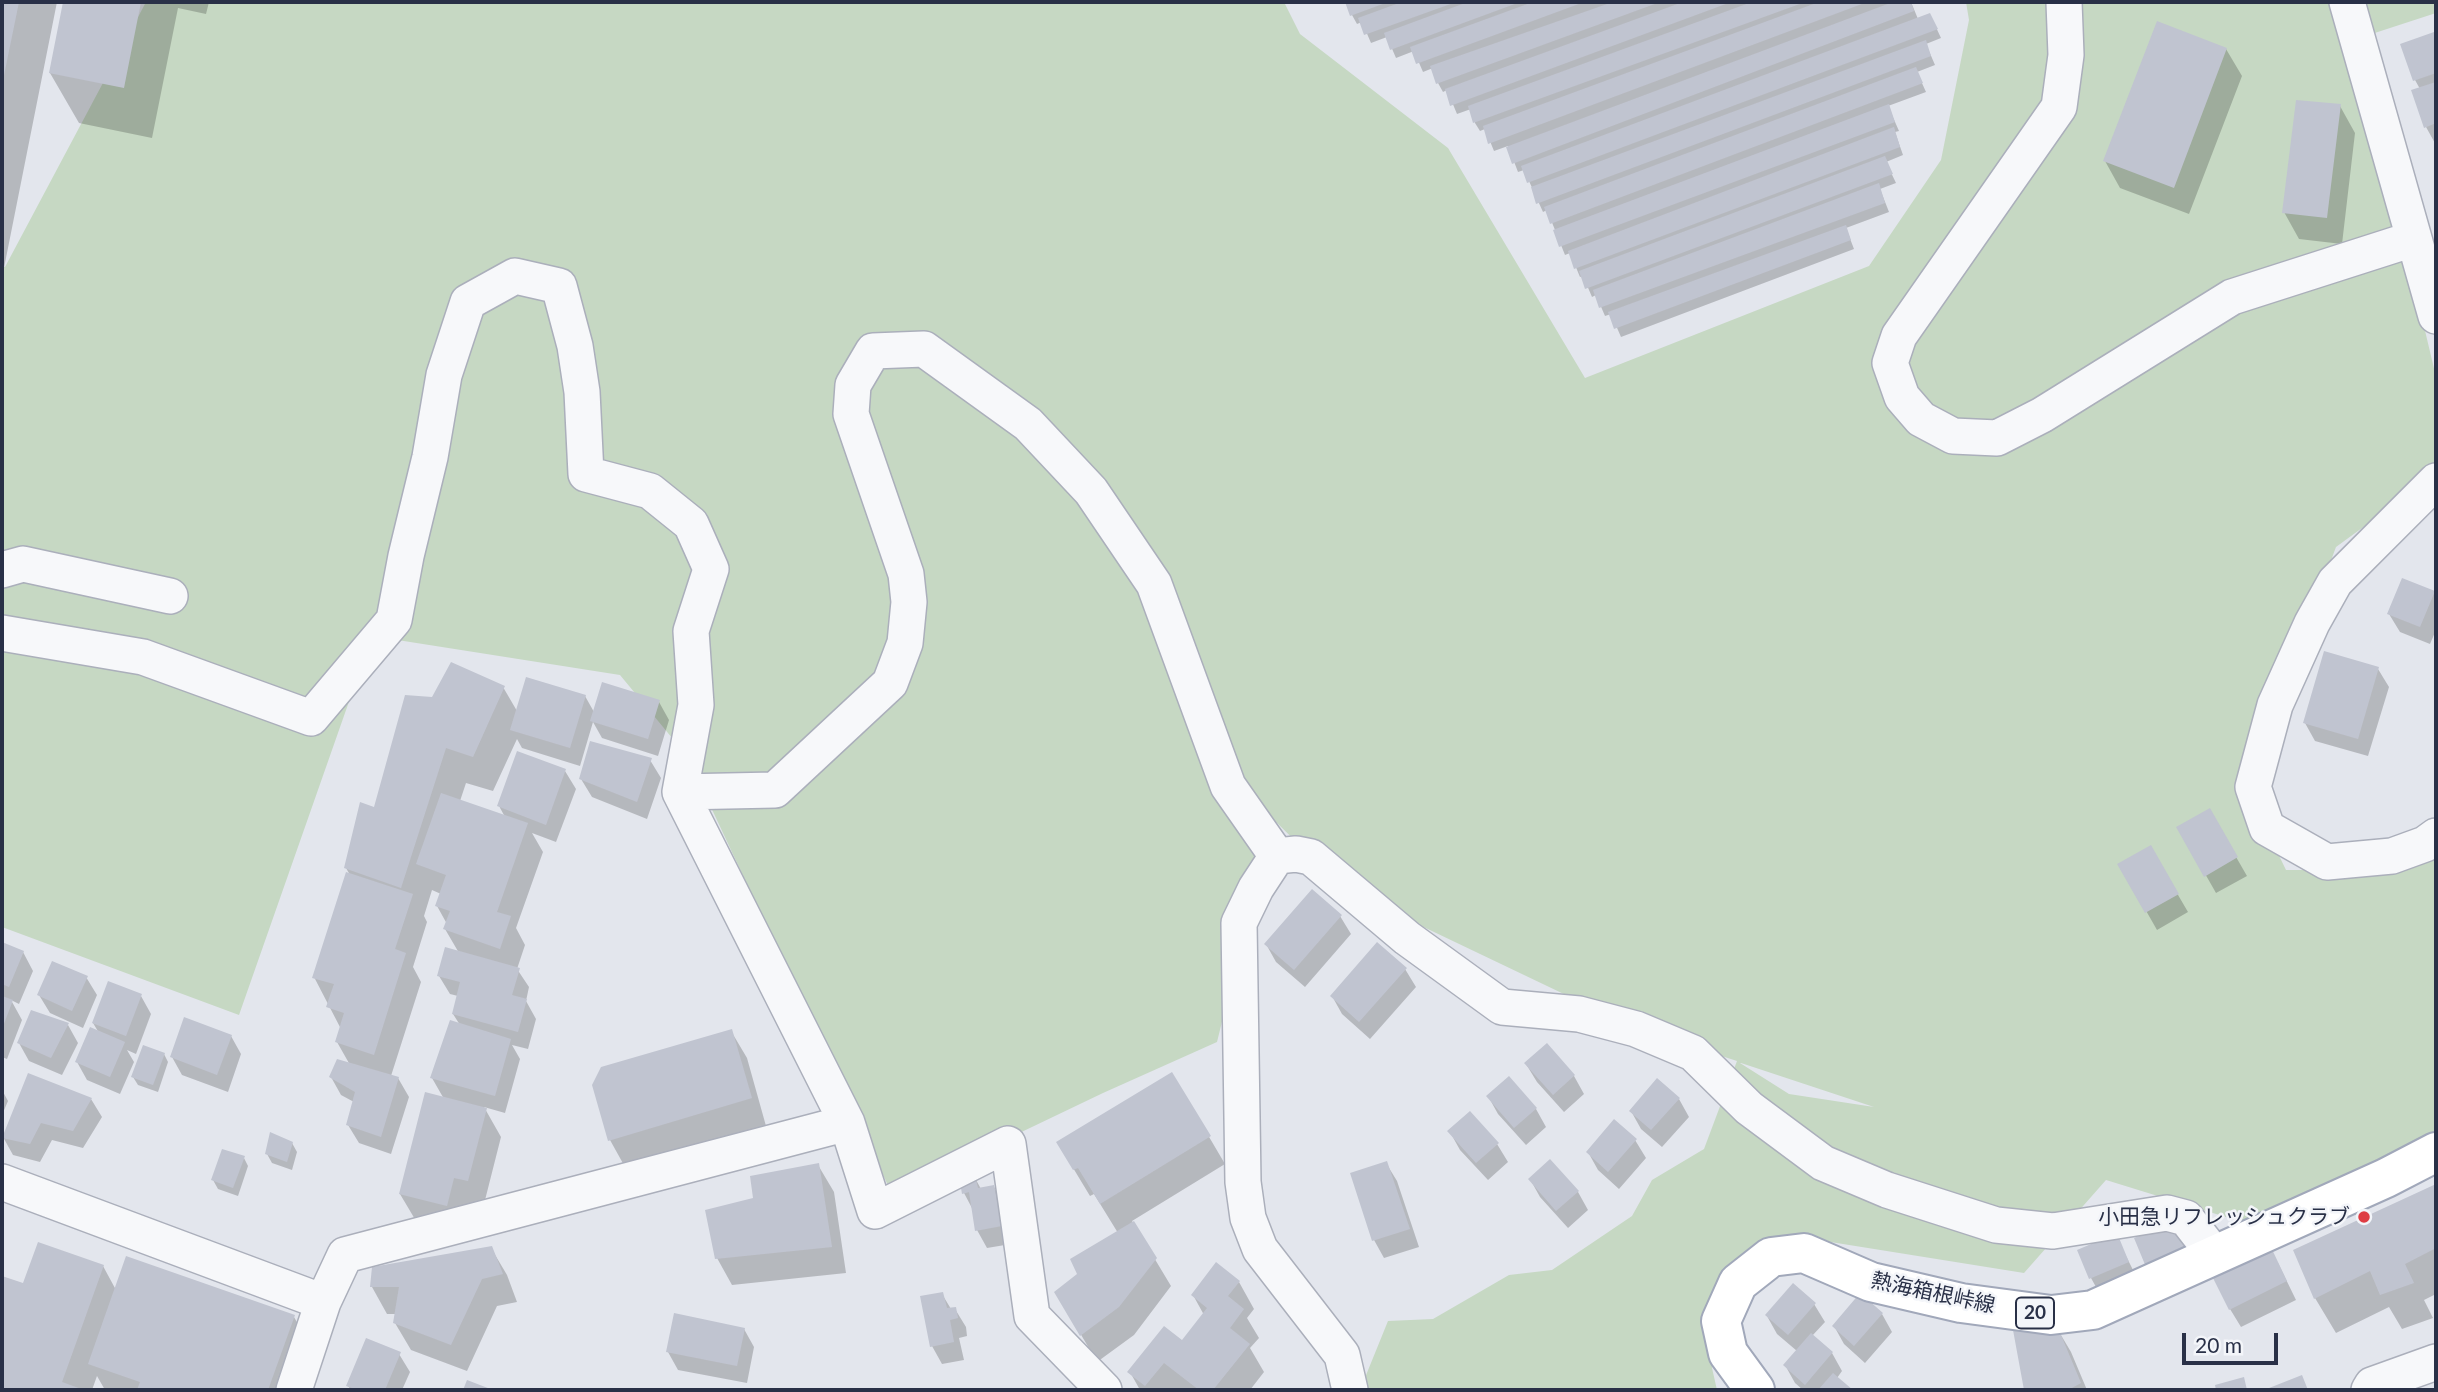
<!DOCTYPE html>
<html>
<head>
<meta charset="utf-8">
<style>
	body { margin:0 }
	#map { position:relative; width:2438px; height:1392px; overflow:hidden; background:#e3e6ed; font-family:Lato,sans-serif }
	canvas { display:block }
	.frame { position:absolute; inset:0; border:4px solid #293047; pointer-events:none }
	.scale { position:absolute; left:2182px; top:1333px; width:96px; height:32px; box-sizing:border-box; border:4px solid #293047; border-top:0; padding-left:9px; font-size:21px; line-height:24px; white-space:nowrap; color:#293047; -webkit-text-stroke:5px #f3f5f9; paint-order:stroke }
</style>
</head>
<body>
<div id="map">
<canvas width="2438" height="1392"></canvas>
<div class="frame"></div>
<div class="scale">20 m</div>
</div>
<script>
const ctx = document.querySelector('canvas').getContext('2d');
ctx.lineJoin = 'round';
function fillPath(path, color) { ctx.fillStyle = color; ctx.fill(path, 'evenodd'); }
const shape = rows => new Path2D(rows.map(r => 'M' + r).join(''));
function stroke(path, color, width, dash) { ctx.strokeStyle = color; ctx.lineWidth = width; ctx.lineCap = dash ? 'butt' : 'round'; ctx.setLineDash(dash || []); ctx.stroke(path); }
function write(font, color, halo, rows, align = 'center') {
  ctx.font = font + ' Lato,"Noto Sans JP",sans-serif'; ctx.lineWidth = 5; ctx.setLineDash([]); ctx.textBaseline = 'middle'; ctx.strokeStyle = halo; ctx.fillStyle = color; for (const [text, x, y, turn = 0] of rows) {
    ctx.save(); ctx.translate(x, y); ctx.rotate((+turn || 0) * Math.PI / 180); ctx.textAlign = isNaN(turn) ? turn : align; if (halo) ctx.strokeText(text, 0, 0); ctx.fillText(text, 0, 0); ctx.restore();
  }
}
const green = shape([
	[146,2,1284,2,1300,34,1448,148,1585,378,1869,266,1941,160,1969,20,1966,2,2436,2,2436,13,2341,44,2363,102,2404,242,2436,377,2436,474,2336,547,2246,788,2286,870,2383,870,2436,832,2436,1134,2242,1222,2106,1180,2024,1273,1818,1240,1733,1295,1712,1368,1717,1390,1360,1390,1388,1321,1433,1319,1509,1275,1552,1270,1632,1216,1652,1180,1704,1149,1737,1061,1635,1028,1344,889,1272,818,1217,1042,1103,1093,892,1194,687,756,620,675,372,636,239,1015,2,927,2,267,5,267],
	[1740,1063,1741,1063,1874,1107,1789,1094]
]);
const shadow = shape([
	[2,2,57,2,2,278],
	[65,2,209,2,206,14,178,8,152,138,79,123,50,73],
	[1347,2,1911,2,1918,19,1934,23,1941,38,1926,44,1935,65,1917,72,1926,92,1888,106,1899,131,1895,132,1903,155,1886,162,1896,183,1880,189,1889,212,1846,228,1854,249,1621,337,1611,314,1605,316,1596,295,1592,297,1583,276,1580,277,1570,253,1565,255,1547,210,1543,212,1524,170,1518,172,1508,146,1494,151,1485,129,1480,131,1475,123,1471,109,1457,114,1447,90,1443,92,1438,83,1433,68,1423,72,1414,51,1396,58,1387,37,1371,43,1362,22,1357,24,1352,15],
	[2433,34,2436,39,2436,145,2426,127,2420,89,2415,80],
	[2226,49,2242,76,2189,214,2120,188,2105,161],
	[2340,106,2355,133,2342,244,2299,239,2284,212],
	[2434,592,2436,596,2436,630,2430,644,2400,632,2389,614],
	[2378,669,2389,687,2368,756,2315,741,2305,723],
	[503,687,517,711,585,696,594,712,659,702,669,720,658,756,602,738,593,722,580,766,522,748,517,739,493,791,466,783,460,801,505,817,499,806,565,771,576,789,556,842,532,833,543,852,516,928,525,945,517,969,529,987,526,1001,536,1019,528,1049,512,1045,520,1059,505,1113,484,1107,501,1137,483,1208,469,1204,462,1232,416,1221,400,1194,444,1099,432,1078,460,1025,453,1014,458,996,450,994,439,976,459,953,445,929,447,924,437,906,441,894,432,890,424,916,427,922,413,967,421,982,391,1076,398,1078,409,1097,391,1154,359,1143,348,1125,354,1102,341,1095,331,1077,350,1065,337,1042,341,1029,314,977,350,875,346,868,433,699],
	[650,760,661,778,647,819,592,797,581,779],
	[2209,810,2247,876,2216,893,2179,828],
	[2150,847,2188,912,2157,930,2120,865],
	[1340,916,1351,934,1305,987,1276,962,1266,944],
	[2,944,23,952,33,971,19,1004,11,1000,22,1020,7,1059,2,1057],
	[1405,969,1416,987,1370,1039,1342,1014,1332,996],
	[86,977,97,995,83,1028,50,1013,39,995],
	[141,996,151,1014,136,1054,127,1050,134,1062,120,1094,87,1080,77,1062,99,1033,93,1023],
	[68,1025,78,1043,62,1075,29,1061,19,1043],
	[731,1031,747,1058,766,1126,625,1167,610,1140],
	[231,1036,241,1054,228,1092,182,1075,172,1057],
	[1547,1046,1574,1076,1584,1094,1564,1112,1537,1082,1526,1064],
	[164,1054,168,1062,158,1092,138,1085,133,1077],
	[1172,1074,1225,1164,1132,1221,1171,1286,1134,1335,1097,1362,1056,1292,1079,1274,1118,1233,1094,1194,1090,1196,1058,1143],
	[2,1090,8,1101,2,1115],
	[1488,1096,1536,1109,1546,1127,1526,1145,1498,1114],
	[91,1099,102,1117,83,1148,52,1140,40,1162,13,1155,3,1137],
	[1679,1099,1689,1117,1662,1147,1641,1129,1631,1111],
	[1470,1113,1497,1144,1508,1162,1488,1180,1460,1150,1450,1132],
	[1635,1140,1646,1158,1619,1189,1598,1170,1588,1152],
	[292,1143,297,1152,292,1170,272,1163,267,1154],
	[244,1158,248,1166,238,1196,218,1189,213,1180],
	[1386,1163,1397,1181,1419,1247,1384,1258,1374,1240],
	[818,1165,834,1192,846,1273,732,1285,717,1258,755,1200],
	[975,1178,981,1189,994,1187,1004,1205,1011,1244,987,1248,977,1230,973,1210,964,1193],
	[1530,1179,1578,1192,1588,1210,1568,1228,1540,1197],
	[2436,1186,2436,1294,2424,1300,2433,1318,2402,1329,2389,1307,2336,1333,2315,1298,2295,1250],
	[2116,1236,2138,1280,2101,1296,2091,1278],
	[491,1248,507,1275,517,1302,497,1306,467,1371,411,1350,395,1323,397,1314,387,1314,372,1287],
	[2278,1263,2296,1300,2241,1327,2230,1309],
	[103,1266,116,1290,294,1317,314,1352,301,1390,105,1390,97,1376,92,1390,2,1390,2,1277,24,1285],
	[1239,1282,1254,1309,1247,1318,1259,1338,1250,1348,1264,1372,1250,1390,1180,1388,1140,1390,1130,1372,1182,1342,1204,1315,1193,1295],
	[942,1294,951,1309,955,1309,966,1327,967,1336,959,1338,964,1360,942,1364,932,1346],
	[1814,1304,1825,1322,1812,1336,1832,1353,1842,1371,1837,1378,1851,1390,1803,1390,1795,1383,1785,1365,1797,1351,1777,1334,1767,1316],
	[1882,1314,1892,1332,1865,1363,1844,1344,1834,1326],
	[2055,1325,2071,1352,2087,1390,2025,1390,2015,1331],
	[744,1329,754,1347,747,1383,678,1370,668,1352],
	[399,1354,410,1372,402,1390,351,1390,348,1386]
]);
const building = shape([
	[2,2,19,2,3,80,2,80],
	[63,2,141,2,124,88,49,73],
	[1345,2,1388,2,1350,16],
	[1402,2,1456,2,1364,35,1358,18],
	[1468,2,1520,2,1390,50,1384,33],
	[1533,2,1584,2,1416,64,1410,47],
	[1613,2,1660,2,1436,84,1430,66],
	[1683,2,1731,2,1450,106,1445,89],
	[1752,2,1805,2,1473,123,1468,106],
	[1819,2,1867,2,1488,144,1483,126],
	[1893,2,1911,2,1914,11,1512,164,1506,147],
	[1930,13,1938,29,1527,183,1521,166],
	[2157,21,2227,48,2174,188,2103,161],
	[2434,32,2436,38,2436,73,2413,81,2400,44],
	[1926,40,1931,56,1536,204,1531,187],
	[1916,67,1923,83,1550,224,1544,207],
	[2436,82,2436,123,2424,128,2411,90],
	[2296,100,2341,104,2327,218,2282,213],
	[1889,104,1895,122,1559,247,1553,230],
	[1894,127,1900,147,1574,269,1568,251],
	[1885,156,1893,174,1585,289,1579,271],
	[1879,183,1885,203,1599,308,1593,290],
	[1846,225,1851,240,1614,329,1608,312],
	[2402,578,2435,591,2420,627,2387,614],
	[2324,651,2379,667,2358,739,2303,723],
	[451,662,505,686,473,757,446,748,401,888,344,868,360,802,374,807,405,695,432,697],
	[526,677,586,695,570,748,510,730],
	[602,682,660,700,648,739,590,721],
	[590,741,652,758,637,802,579,779],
	[517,751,566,769,546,825,497,806],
	[441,793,528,823,497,912,511,916,500,949,443,929,450,911,435,906,446,875,416,864],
	[2210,808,2238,857,2204,877,2176,827],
	[2151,845,2179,894,2145,913,2117,864],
	[346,872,413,894,395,949,406,953,374,1055,335,1042,344,1013,326,1007,334,984,312,978],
	[1312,889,1342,915,1294,970,1264,944],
	[2,942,24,951,9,987,2,984],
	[1377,942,1407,968,1359,1022,1330,996],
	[445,947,520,968,512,995,527,999,518,1032,452,1014,460,982,437,976],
	[52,961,88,976,72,1011,37,995],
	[108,981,142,994,126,1036,92,1023],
	[2,996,13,1000,2,1029],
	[31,1010,69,1023,51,1058,17,1043],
	[184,1017,232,1035,217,1075,170,1057],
	[450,1020,511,1039,495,1096,430,1078],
	[90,1027,125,1042,110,1077,75,1062],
	[732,1029,752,1098,608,1141,592,1085,601,1067],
	[1547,1043,1575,1075,1553,1095,1524,1063],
	[143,1045,165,1053,153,1085,131,1077],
	[337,1059,399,1077,381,1137,346,1125,355,1092,329,1077],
	[1172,1072,1211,1136,1100,1204,1078,1168,1073,1170,1056,1142],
	[28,1073,92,1098,73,1131,41,1123,30,1144,2,1138],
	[1509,1076,1537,1108,1514,1128,1486,1096],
	[1657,1078,1680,1098,1651,1130,1629,1111],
	[425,1092,487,1108,468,1181,454,1178,447,1206,399,1194],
	[1470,1111,1499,1143,1476,1163,1447,1131],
	[1614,1119,1637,1139,1608,1172,1586,1152],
	[270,1132,293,1142,287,1162,265,1154],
	[222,1149,245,1156,233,1188,211,1180],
	[1550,1159,1579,1191,1556,1211,1528,1179],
	[1387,1161,1410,1229,1372,1241,1350,1173],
	[819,1163,832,1247,715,1259,705,1210,753,1198,750,1176],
	[975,1176,978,1188,994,1185,1002,1226,975,1231,969,1192,962,1194,960,1182],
	[2436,1184,2436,1248,2405,1264,2414,1283,2380,1295,2370,1271,2314,1299,2293,1250],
	[1134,1221,1157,1258,1119,1307,1080,1336,1054,1292,1077,1274,1070,1259],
	[2174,1222,2186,1250,2146,1267,2134,1238],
	[2117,1233,2129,1262,2089,1279,2077,1250],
	[38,1242,104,1265,62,1382,84,1390,2,1390,2,1276,23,1283],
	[2269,1243,2287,1281,2229,1310,2210,1272],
	[492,1246,503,1274,482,1279,451,1345,393,1323,399,1287,370,1287,372,1267],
	[126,1256,295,1315,268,1390,137,1390,140,1382,88,1364],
	[1216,1262,1240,1281,1228,1296,1244,1309,1230,1328,1250,1344,1213,1390,1199,1390,1164,1363,1145,1386,1127,1372,1164,1326,1182,1340,1207,1308,1191,1295],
	[1793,1283,1816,1303,1788,1335,1765,1315],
	[943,1292,947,1308,956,1307,958,1318,950,1320,954,1342,930,1347,920,1296],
	[1860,1293,1883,1313,1854,1346,1832,1326],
	[674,1313,745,1328,737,1366,666,1352],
	[2056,1323,2081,1383,2068,1390,2024,1390,2013,1330],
	[1811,1333,1833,1352,1805,1385,1783,1365],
	[366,1338,401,1352,385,1390,358,1390,346,1386],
	[1833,1373,1853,1390,1818,1390],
	[2302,1375,2308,1390,2264,1390],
	[2244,1377,2247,1390,2216,1390,2215,1385],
	[467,1380,493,1390,463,1390]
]);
const minor = shape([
	[2064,2,2066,55,2059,107,1899,336,1890,363,1902,397,1921,419,1953,436,1997,438,2042,415,2232,297,2413,239],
	[2347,2,2436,316],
	[2436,481,2335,582,2312,623,2275,705,2253,787,2267,828,2327,862,2392,856,2425,844,2436,836],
	[2,570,23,564,170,596],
	[2,633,143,657,311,718,394,620,406,556,430,457,444,375,468,302,515,276,559,286,575,346,582,392,586,474,650,491,691,524,711,569,691,631,696,705,680,792,847,1123,875,1211,1008,1144,1032,1316,1104,1390],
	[680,792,775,790,890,683,905,643,909,602,906,574,851,414,853,385,873,351,924,349,1028,424,1091,491,1154,584,1228,786,1277,856],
	[2,1182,323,1302],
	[294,1390,323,1302,345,1255,847,1123],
	[1350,1390,1342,1355,1260,1249,1248,1218,1243,1182,1239,923,1256,888,1277,856,1296,854,1311,857,1407,938,1502,1007,1579,1014,1636,1029,1693,1053,1749,1108,1823,1163,1887,1190,1996,1225,2053,1231,2167,1213,2186,1218,2214,1254],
	[2369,1390,2372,1385,2436,1362]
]);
const primary = shape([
	[1755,1390,1728,1353,1721,1321,1738,1283,1771,1257,1804,1253,1871,1282,1961,1303,2051,1315,2093,1310,2386,1178,2436,1152]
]);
const markers = [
	[2364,1217,7,"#de3c43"]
];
const shields = [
	[2035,1313,38]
];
const shieldNames = [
	["20",2035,1313]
];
const poiNames = [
	["小田急リフレッシュクラブ",2350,1217]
];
const streetNames = [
	["熱海箱根峠線",1933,1293,12]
];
fillPath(green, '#c6d8c3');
fillPath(shadow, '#0003');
fillPath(building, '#c0c4d0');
stroke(minor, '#abafbb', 38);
stroke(primary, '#a1a8ba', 42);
stroke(minor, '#f7f8fa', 35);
stroke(primary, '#fff', 38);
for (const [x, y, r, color] of markers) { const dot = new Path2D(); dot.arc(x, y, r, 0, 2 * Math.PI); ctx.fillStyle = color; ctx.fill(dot); stroke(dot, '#f3f5f9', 2.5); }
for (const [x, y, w] of shields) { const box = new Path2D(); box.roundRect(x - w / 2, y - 15.5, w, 31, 5); ctx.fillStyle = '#f3f5f9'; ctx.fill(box); stroke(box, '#293047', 2); }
write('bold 19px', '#293047', null, shieldNames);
write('21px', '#293047', '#f3f5f9', poiNames, 'right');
write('21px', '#293047', '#f3f5f9', streetNames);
</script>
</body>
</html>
